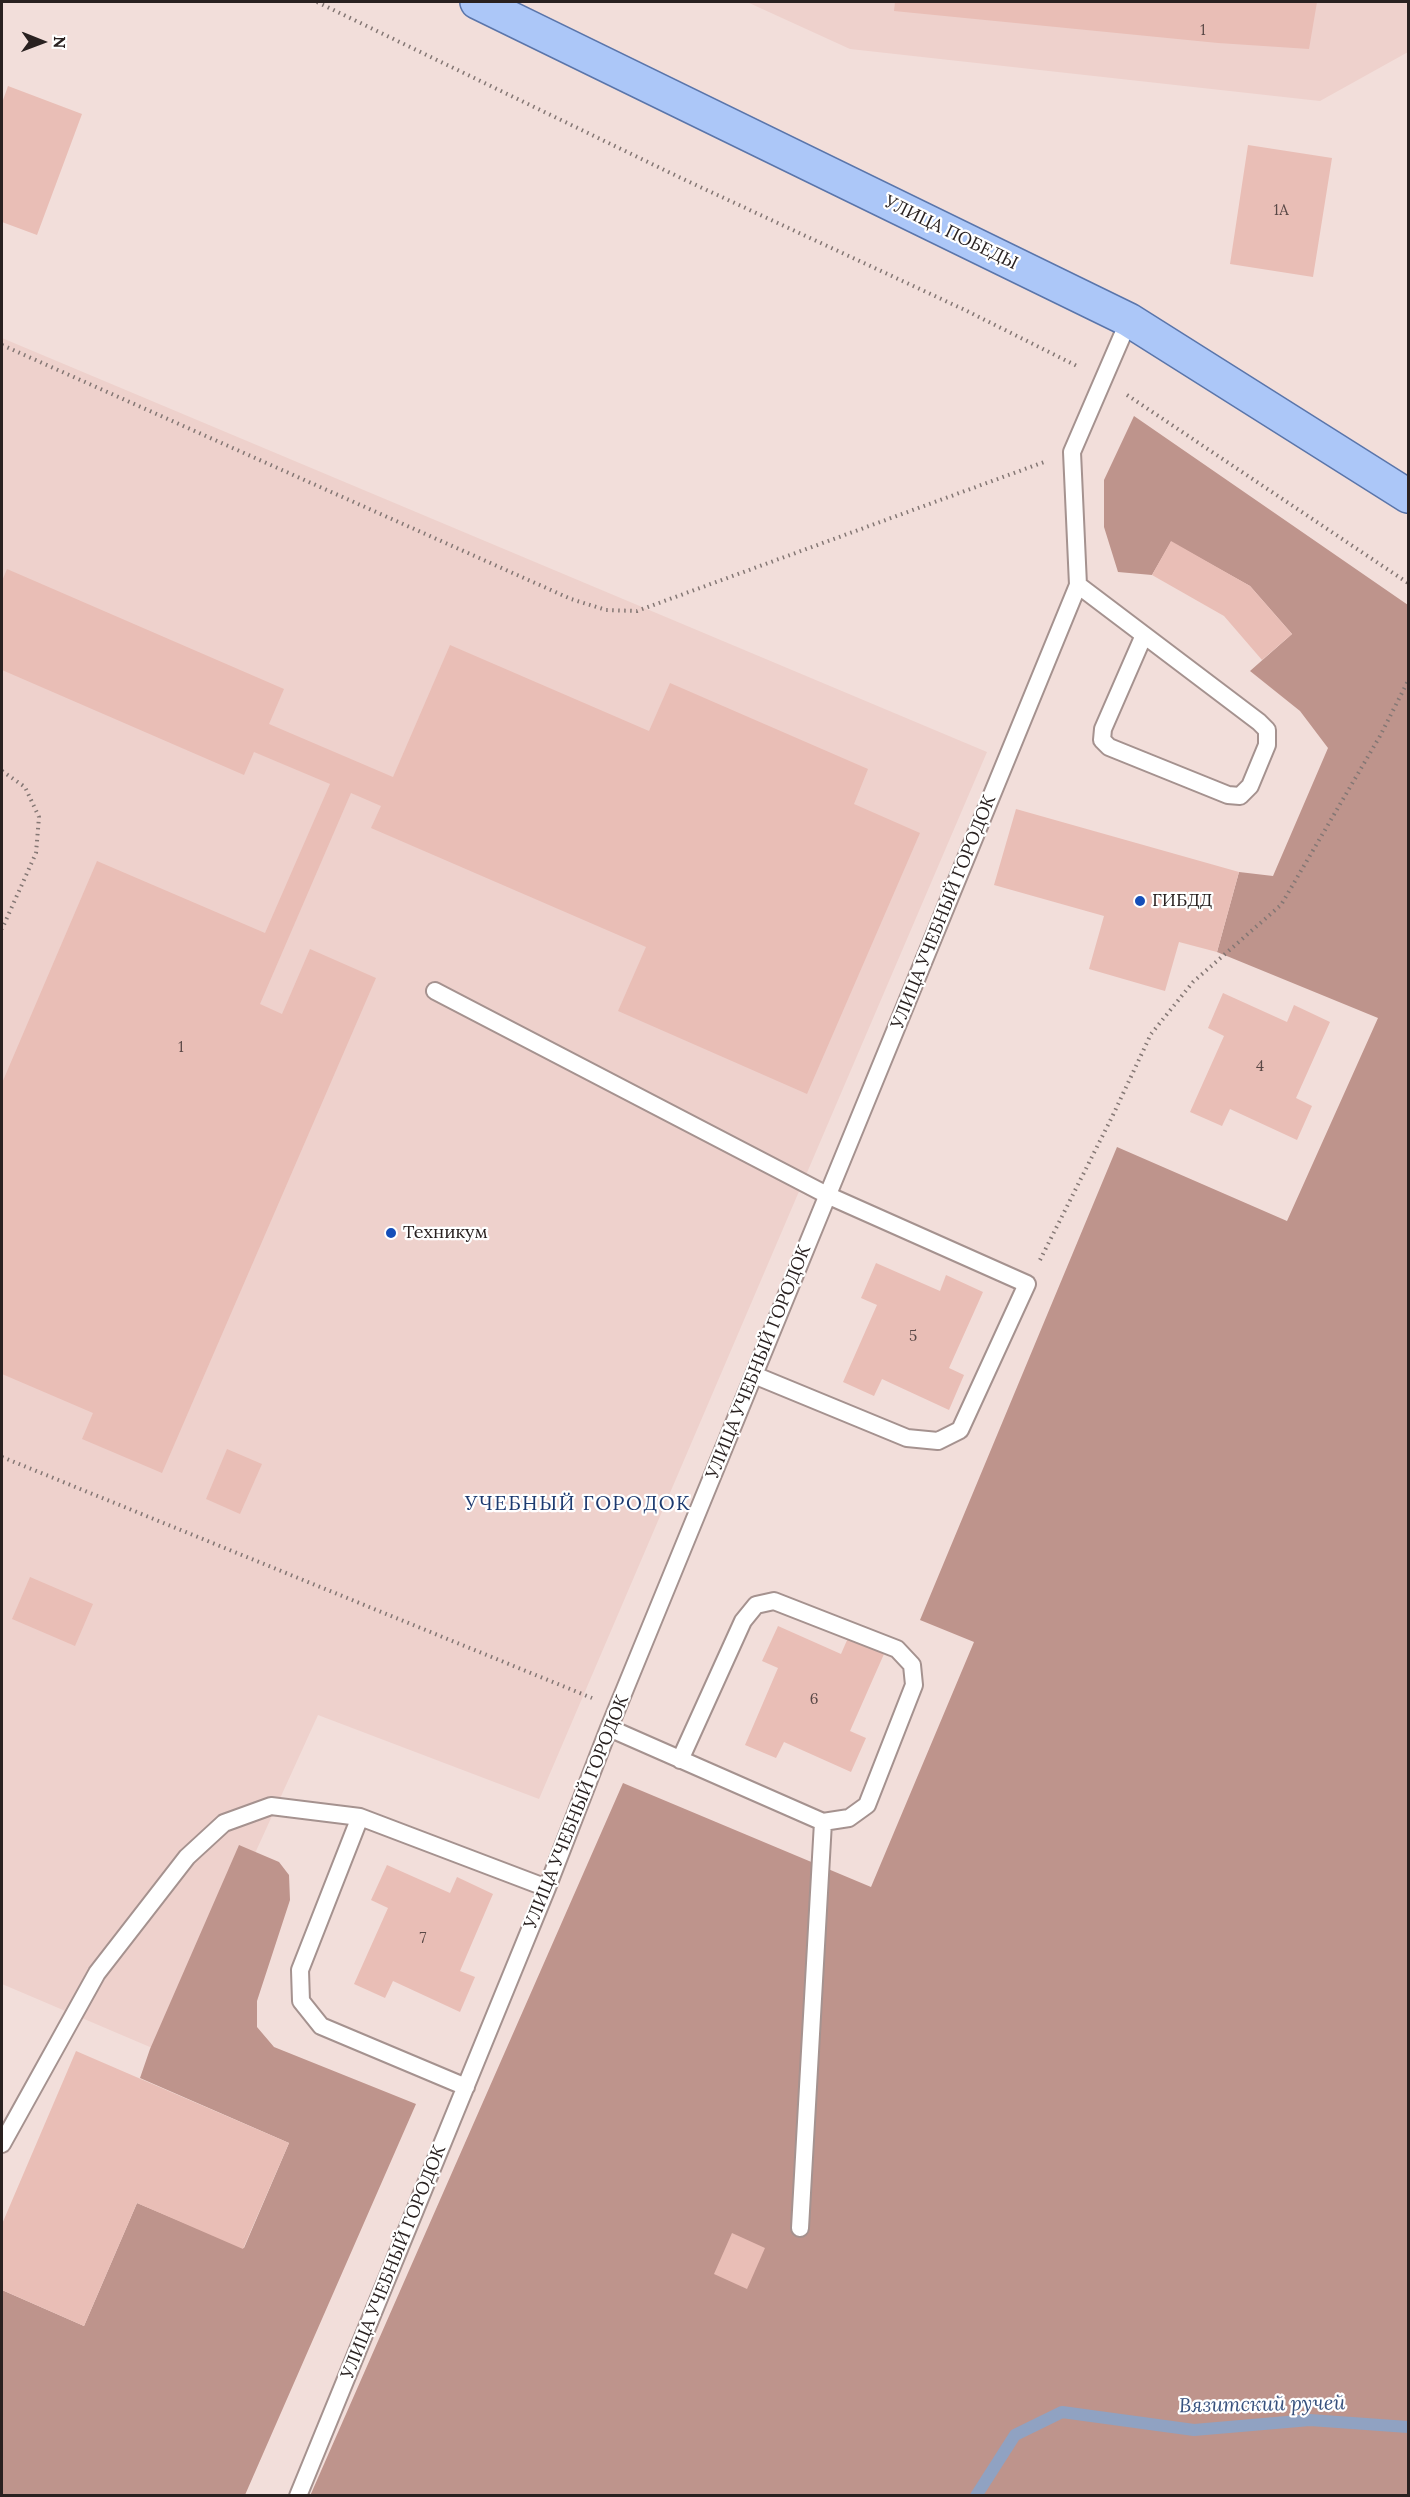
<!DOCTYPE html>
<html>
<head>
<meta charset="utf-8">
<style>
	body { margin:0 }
	#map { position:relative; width:1410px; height:2497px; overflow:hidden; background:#f2deda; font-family:Lora,serif }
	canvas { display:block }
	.frame { position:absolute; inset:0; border:3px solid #292120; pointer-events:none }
	.north { position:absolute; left:12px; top:12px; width:60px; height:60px; -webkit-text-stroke:4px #fff; paint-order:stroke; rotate:91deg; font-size:16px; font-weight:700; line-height:24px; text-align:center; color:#292120 }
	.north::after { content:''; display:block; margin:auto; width:21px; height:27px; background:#292120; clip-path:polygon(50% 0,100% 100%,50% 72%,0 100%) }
</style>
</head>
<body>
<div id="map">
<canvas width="1410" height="2497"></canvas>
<div class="frame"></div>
<div class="north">N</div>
</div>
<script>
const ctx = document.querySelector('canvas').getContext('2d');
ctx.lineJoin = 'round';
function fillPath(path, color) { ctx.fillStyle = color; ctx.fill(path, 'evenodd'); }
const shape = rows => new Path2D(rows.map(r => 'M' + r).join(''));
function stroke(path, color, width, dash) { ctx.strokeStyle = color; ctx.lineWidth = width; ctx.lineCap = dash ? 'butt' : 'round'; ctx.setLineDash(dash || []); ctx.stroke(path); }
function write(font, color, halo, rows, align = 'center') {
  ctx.font = font + ' Lora,serif'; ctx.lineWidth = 4.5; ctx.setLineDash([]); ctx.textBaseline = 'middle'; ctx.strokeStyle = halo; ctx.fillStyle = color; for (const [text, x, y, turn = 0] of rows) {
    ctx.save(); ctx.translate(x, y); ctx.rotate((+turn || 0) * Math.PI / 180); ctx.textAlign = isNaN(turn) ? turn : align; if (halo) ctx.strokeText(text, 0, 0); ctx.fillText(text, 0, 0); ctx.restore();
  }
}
const built = shape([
	[747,2,1408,2,1408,52,1320,101,850,49],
	[2,338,987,752,539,1799,318,1715,164,2053,2,1984]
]);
const forest = shape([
	[1134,416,1408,605,1408,2495,310,2496,623,1783,871,1887,974,1642,920,1620,1117,1147,1287,1221,1378,1018,1217,952,1239,872,1273,876,1328,748,1300,711,1250,671,1292,634,1250,586,1171,542,1152,575,1118,572,1104,527,1104,480],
	[239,1845,279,1862,289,1875,290,1900,257,2001,257,2027,274,2047,416,2104,245,2495,2,2495,2,2290,84,2326,137,2203,244,2248,289,2143,140,2078,150,2049]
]);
const stream = shape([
	[976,2496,1015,2435,1062,2412,1194,2430,1310,2420,1408,2427]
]);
const building = shape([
	[895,2,1317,2,1309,49,1218,43,894,11],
	[8,86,82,114,37,235,2,222,2,103],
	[1248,145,1332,158,1313,277,1230,264],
	[1171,541,1250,586,1292,634,1262,660,1224,616,1152,575],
	[7,569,284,689,269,724,393,777,450,645,649,731,670,683,868,769,854,804,920,833,807,1094,618,1011,646,947,371,828,381,806,351,793,260,1004,282,1014,310,949,376,978,162,1473,82,1439,93,1413,2,1374,2,1083,97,861,265,933,330,784,254,752,244,775,2,670,2,581],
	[1016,809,1239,872,1217,952,1179,942,1165,991,1089,969,1104,916,994,885],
	[1223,993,1287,1022,1294,1005,1330,1022,1296,1098,1312,1106,1297,1140,1230,1109,1222,1126,1190,1112,1224,1036,1208,1028],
	[876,1263,940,1291,946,1275,983,1292,949,1368,964,1375,949,1410,882,1379,874,1396,843,1382,877,1305,861,1298],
	[227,1449,262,1464,240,1514,206,1499],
	[30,1577,93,1604,75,1646,12,1619],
	[778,1626,841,1654,848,1638,884,1654,850,1731,866,1738,851,1772,784,1742,776,1758,745,1745,778,1668,762,1661],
	[387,1865,450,1893,457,1877,493,1894,460,1971,475,1977,460,2012,393,1981,385,1998,354,1984,388,1908,371,1900],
	[76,2051,289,2143,243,2249,137,2203,84,2326,2,2290,2,2224],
	[732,2233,765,2248,747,2289,714,2274]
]);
const path = shape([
	[317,2,683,179,965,310,1079,367],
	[2,345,571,599,606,610,637,611,1044,462],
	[1127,395,1408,583],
	[2,771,25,787,39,817,36,853,2,929],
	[1040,1260,1113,1115,1151,1034,1193,982,1281,905,1380,736,1408,681],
	[2,1457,592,1698]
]);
const lane = shape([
	[1078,585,1259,722,1267,730,1267,745,1250,786,1240,796,1228,795,1109,747,1102,740,1103,729,1144,635],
	[435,991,827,1195,1027,1284,960,1430,938,1441,907,1438,754,1375],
	[609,1728,823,1822],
	[680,1760,743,1621,756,1605,774,1601,897,1649,912,1665,914,1685,867,1805,849,1818,823,1822,800,2228],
	[360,1817,300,1970,301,2001,321,2026,466,2087],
	[2,2144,97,1973,187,1857,224,1823,271,1806,360,1817,547,1888],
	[298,2496,547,1888,609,1728,1078,585,1072,452,1129,320]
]);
const primary = shape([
	[477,2,1129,320,1408,496]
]);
const markers = [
	[1140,901,6,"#144eb9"],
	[391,1233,6,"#144eb9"]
];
const numberNames = [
	["1",1203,31],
	["1А",1281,211],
	["1",181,1048],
	["4",1260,1067],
	["5",913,1337],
	["6",814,1700],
	["7",423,1939]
];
const streetNames = [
	["УЛИЦА ПОБЕДЫ",951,233,26],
	["УЛИЦА УЧЕБНЫЙ ГОРОДОК",944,912,-68],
	["УЛИЦА УЧЕБНЫЙ ГОРОДОК",759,1362,-68],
	["УЛИЦА УЧЕБНЫЙ ГОРОДОК",577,1812,-68],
	["УЛИЦА УЧЕБНЫЙ ГОРОДОК",394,2262,-68]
];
const poiNames = [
	["ГИБДД",1152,901],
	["Техникум",403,1233]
];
const neighbourhoodNames = [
	["УЧЕБНЫЙ ГОРОДОК",578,1504]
];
const waterNames = [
	["Вязитский ручей",1262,2405,-1]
];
fillPath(built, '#eed1cc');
fillPath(forest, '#be948c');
stroke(stream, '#90a2c2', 12);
fillPath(building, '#e9beb6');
stroke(lane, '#a5928f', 20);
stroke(primary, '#5a75aa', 36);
stroke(path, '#847774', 4, [1.5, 4.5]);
stroke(lane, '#fff', 16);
stroke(primary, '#acc7f8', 33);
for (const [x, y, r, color] of markers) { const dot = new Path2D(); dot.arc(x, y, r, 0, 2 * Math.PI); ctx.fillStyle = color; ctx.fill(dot); stroke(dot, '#fff', 2); }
write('15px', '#594846', null, numberNames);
write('18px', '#292120', '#fff', streetNames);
write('18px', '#292120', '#fff', poiNames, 'left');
ctx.letterSpacing = '1.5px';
write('20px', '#1c396f', '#fff', neighbourhoodNames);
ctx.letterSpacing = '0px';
write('italic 20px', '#37517e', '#fff', waterNames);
</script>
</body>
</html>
